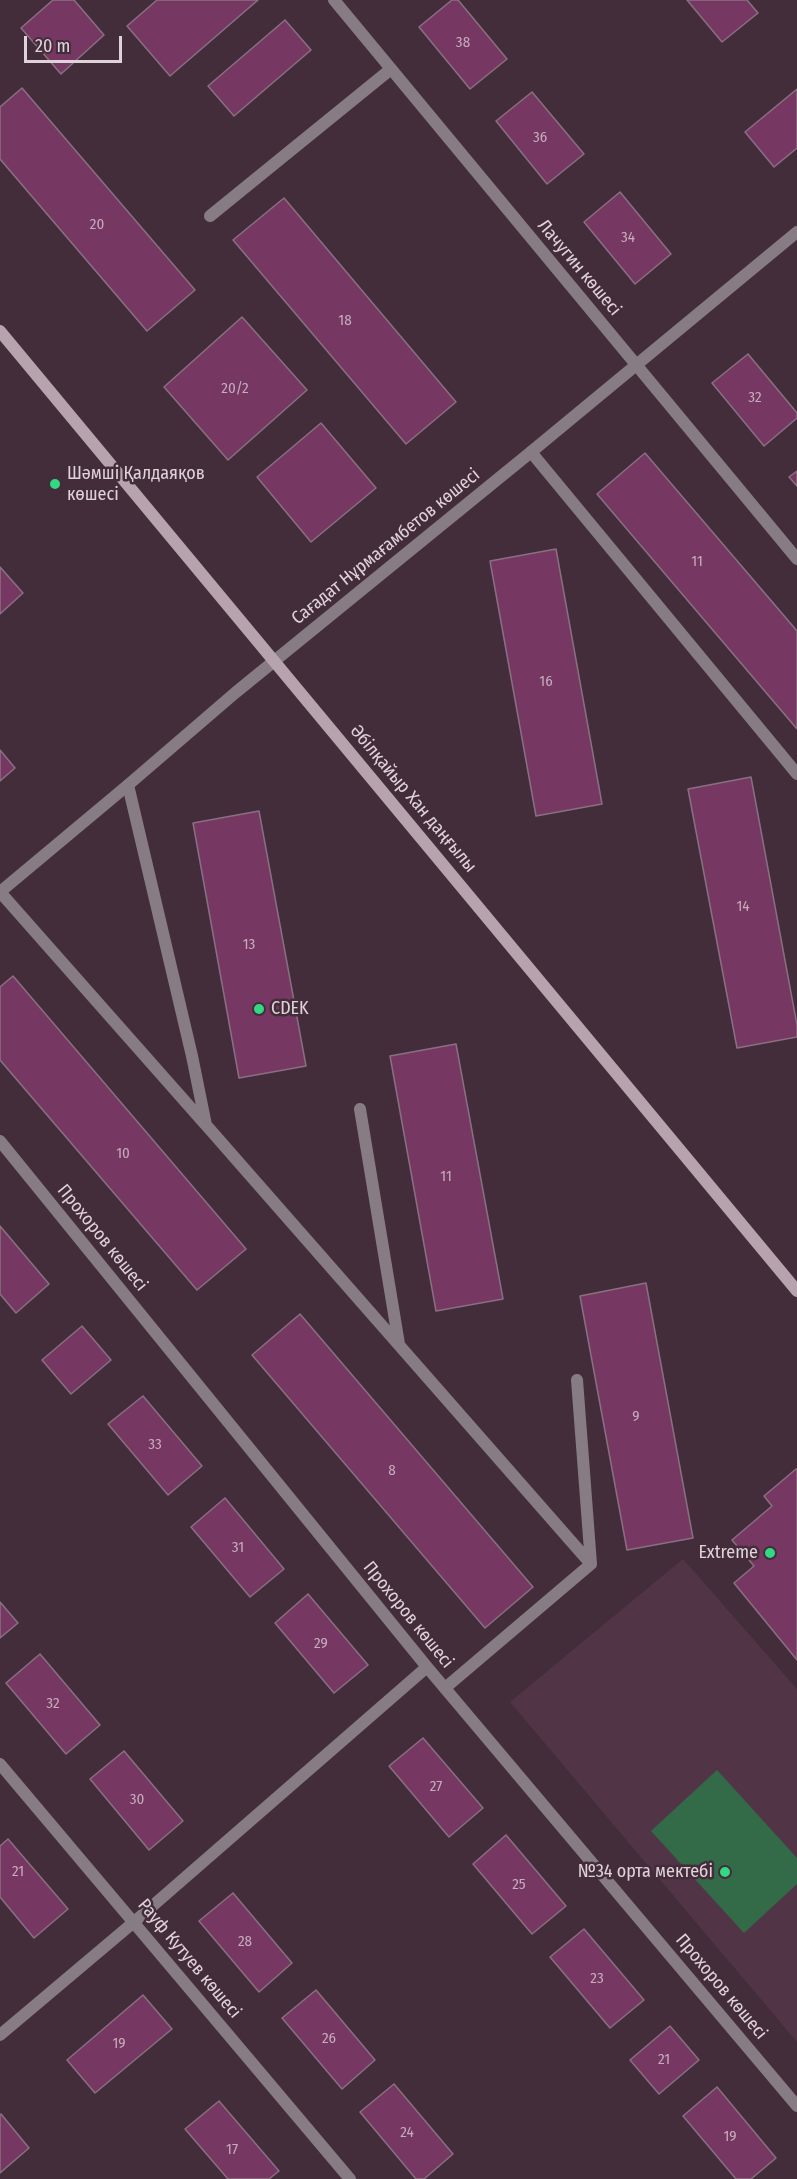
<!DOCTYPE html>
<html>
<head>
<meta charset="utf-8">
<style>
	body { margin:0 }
	#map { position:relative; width:797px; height:2179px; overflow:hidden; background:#432d3b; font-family:"Fira Sans Condensed",sans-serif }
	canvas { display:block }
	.scale { position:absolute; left:24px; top:36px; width:98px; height:27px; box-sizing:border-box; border:3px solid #e0d2da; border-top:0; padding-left:8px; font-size:18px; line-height:21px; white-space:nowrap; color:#e0d2da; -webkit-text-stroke:4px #432d3b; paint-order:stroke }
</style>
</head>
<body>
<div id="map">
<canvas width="797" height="2179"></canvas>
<div class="scale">20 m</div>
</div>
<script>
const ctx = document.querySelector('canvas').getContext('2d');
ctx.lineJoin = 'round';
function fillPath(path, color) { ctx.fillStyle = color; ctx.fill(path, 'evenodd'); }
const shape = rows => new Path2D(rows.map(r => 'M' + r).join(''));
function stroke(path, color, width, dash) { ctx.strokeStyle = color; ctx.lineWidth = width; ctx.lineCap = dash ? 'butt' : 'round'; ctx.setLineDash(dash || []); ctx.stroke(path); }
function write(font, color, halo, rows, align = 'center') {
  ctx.font = font + ' "Fira Sans Condensed",sans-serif'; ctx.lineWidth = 5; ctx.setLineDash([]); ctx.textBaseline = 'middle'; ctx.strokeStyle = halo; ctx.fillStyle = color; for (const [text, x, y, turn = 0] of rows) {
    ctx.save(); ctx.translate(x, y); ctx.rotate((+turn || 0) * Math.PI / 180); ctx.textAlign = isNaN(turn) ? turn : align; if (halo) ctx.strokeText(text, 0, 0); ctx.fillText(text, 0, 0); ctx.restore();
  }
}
const built = shape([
	[683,1559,797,1689,797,2042,510,1702]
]);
const green = shape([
	[717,1770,797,1858,797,1884,744,1933,651,1831]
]);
const building = shape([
	[53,0,74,0,104,35,61,74,21,28,53,0],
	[157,0,258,0,170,76,127,26,157,0],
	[452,0,458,0,507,59,470,89,419,27,452,0],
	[687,0,747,0,758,13,722,42,687,0],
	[285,20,311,50,234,116,208,86,285,20],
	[22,88,195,290,147,331,0,159,0,107,22,88],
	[797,89,797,148,774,167,745,132,797,89],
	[532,92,584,154,547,184,496,121,532,92],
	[620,192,671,254,635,284,584,222,620,192],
	[284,198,456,402,406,444,233,240,284,198],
	[242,317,307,390,228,460,164,387,242,317],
	[748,354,797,413,797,418,764,446,712,383,748,354],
	[321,423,376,488,311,542,257,477,321,423],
	[645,453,797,631,797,729,597,494,645,453],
	[797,471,797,486,789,477,797,471],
	[556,549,602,804,536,816,490,561,556,549],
	[0,567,23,593,0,614,0,567],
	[0,750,15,768,0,781,0,750],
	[751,777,797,1025,797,1037,737,1048,688,789,751,777],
	[259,811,306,1066,239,1078,193,823,259,811],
	[13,976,246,1249,197,1290,0,1060,0,987,13,976],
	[456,1044,503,1299,436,1311,390,1056,456,1044],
	[0,1226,49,1284,16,1313,0,1294,0,1226],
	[646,1283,693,1538,627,1550,580,1296,646,1283],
	[300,1314,533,1587,485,1628,252,1355,300,1314],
	[82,1326,111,1360,71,1394,42,1360,82,1326],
	[143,1396,202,1466,168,1495,108,1424,143,1396],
	[796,1469,797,1469,797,1660,734,1583,754,1566,732,1540,772,1506,764,1496,796,1469],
	[225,1498,284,1569,250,1597,191,1527,225,1498],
	[308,1594,368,1665,334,1693,275,1623,308,1594],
	[0,1602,18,1623,0,1638,0,1602],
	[40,1654,100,1725,66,1754,6,1683,40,1654],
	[423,1738,483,1808,449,1837,389,1766,423,1738],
	[124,1751,183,1821,149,1850,90,1779,124,1751],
	[506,1835,566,1906,532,1934,473,1864,506,1835],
	[8,1839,68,1909,34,1938,0,1897,0,1846,8,1839],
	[233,1893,292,1963,259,1992,199,1921,233,1893],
	[584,1929,644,2000,610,2028,550,1957,584,1929],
	[316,1990,375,2060,342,2089,282,2018,316,1990],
	[143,1995,172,2029,95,2093,67,2060,143,1995],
	[670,2026,699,2060,659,2094,630,2060,670,2026],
	[394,2084,453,2154,424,2179,416,2179,360,2112,394,2084],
	[717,2087,776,2158,751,2179,736,2179,683,2116,717,2087],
	[219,2101,279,2171,269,2179,228,2179,185,2129,219,2101],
	[1,2114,29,2148,0,2173,0,2115,1,2114]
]);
const lane = shape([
	[210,216,391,69],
	[531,452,797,774],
	[128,785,192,1056,206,1125,591,1564,445,1688],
	[0,892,205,1124],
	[360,1109,399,1344],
	[577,1380,591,1564]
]);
const street = shape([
	[334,0,797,559],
	[0,892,128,785,235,693,531,452,797,232],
	[0,1141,427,1667,797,2106],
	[0,1764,350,2179],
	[0,2035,134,1922,427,1667]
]);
const secondary = shape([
	[0,331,797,1291]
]);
const markers = [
	[55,484,6,"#32d882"],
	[259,1009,6,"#32d882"],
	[770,1553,6,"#32d882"],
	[725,1872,6,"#32d882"]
];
const numberNames = [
	["38",463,43],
	["36",540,138],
	["20",97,225],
	["34",628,238],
	["18",345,321],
	["20/2",235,389],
	["32",755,398],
	["11",697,562],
	["16",546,682],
	["14",743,907],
	["13",249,945],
	["10",123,1154],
	["11",446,1177],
	["9",636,1417],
	["33",155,1445],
	["8",392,1471],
	["31",238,1548],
	["29",321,1644],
	["32",53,1704],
	["27",436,1787],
	["30",137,1800],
	["21",18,1872],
	["25",519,1885],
	["28",245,1942],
	["23",597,1979],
	["26",329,2039],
	["19",119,2044],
	["21",664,2060],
	["24",407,2133],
	["19",730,2137],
	["17",232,2150]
];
const streetNames = [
	["Лачугин көшесі",579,268,50],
	["Сағадат Нұрмағамбетов көшесі",386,547,-39],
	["Әбілқайыр Хан даңғылы",413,799,50],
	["Прохоров көшесі",102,1238,51],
	["Прохоров көшесі",408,1615,51],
	["Рауф Кутуев көшесі",189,1959,50],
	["Прохоров көшесі",721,1987,50]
];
const poiNames = [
	["Шәмші Қалдаяқов",67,474],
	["көшесі",67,495],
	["CDEK",271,1009],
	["Extreme",758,1553,"right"],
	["№34 орта мектебі",713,1872,"right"]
];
fillPath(built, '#513547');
fillPath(green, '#336a48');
fillPath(building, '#763862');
stroke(building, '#897080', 1.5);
stroke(lane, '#877c83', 12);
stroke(street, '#877c83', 12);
stroke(secondary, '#b6a3ae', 12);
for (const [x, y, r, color] of markers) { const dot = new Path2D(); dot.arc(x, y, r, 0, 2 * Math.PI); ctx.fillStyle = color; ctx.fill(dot); stroke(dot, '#432d3b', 2); }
write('15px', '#c6acbc', null, numberNames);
write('18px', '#e0d2da', '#432d3b', streetNames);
write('18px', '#e0d2da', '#432d3b', poiNames, 'left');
</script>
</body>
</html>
